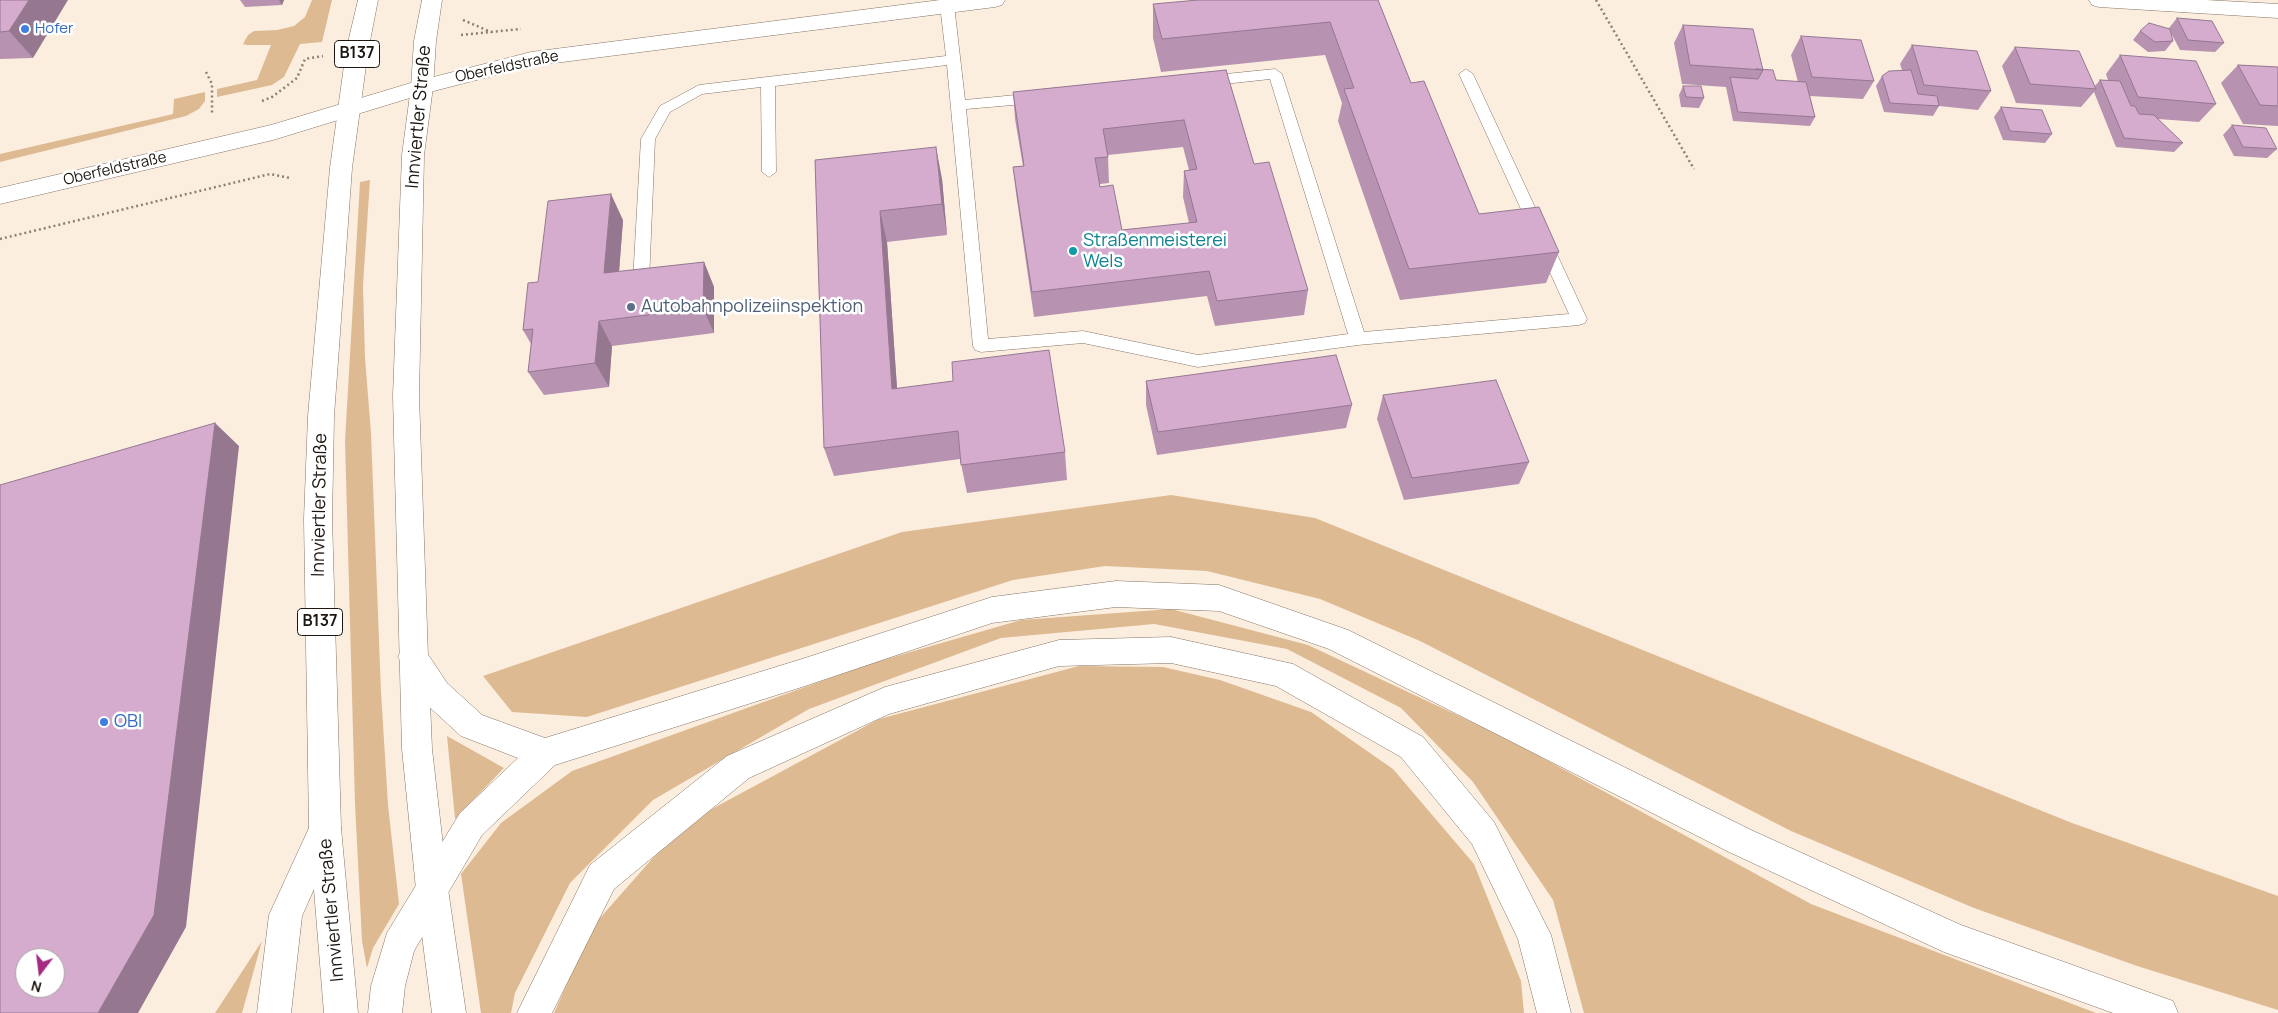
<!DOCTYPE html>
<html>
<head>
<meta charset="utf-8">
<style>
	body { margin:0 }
	#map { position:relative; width:2278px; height:1013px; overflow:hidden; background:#fceedf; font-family:Manrope,sans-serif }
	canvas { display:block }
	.north { position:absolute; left:15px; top:948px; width:50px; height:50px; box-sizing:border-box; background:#fff; border:1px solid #a5a2a0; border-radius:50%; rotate:195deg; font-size:14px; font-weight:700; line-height:20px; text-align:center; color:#1d1711 }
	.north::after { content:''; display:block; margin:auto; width:18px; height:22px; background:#a32b81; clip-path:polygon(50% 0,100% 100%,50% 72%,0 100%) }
</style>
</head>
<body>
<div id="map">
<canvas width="2278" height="1013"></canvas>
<div class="north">N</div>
</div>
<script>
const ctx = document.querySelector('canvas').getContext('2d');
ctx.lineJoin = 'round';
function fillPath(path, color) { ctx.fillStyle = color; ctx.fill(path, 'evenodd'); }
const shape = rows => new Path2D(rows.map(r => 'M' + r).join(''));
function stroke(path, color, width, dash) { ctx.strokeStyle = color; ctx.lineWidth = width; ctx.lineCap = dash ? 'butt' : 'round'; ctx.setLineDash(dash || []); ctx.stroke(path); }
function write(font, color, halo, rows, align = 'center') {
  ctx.font = font + ' Manrope,sans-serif'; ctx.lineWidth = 5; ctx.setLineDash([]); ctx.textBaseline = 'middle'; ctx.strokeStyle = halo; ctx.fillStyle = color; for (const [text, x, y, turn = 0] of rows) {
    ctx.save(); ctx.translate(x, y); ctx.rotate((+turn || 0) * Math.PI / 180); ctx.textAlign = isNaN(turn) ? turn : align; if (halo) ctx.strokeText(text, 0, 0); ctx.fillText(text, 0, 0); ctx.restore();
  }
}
const green = shape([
	[312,0,332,0,322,42,300,44,284,77,272,85,217,97,217,89,257,80,271,45,247,45,243,44,248,35,254,31,277,30,294,26,305,17],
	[205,92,205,101,199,109,186,116,0,162,0,154,173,114,174,99],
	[370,180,363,285,365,358,371,433,381,692,388,805,399,904,373,948,367,968,362,941,355,804,345,441,360,182],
	[1171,495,1315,518,2072,823,2278,896,2278,1010,2137,966,1974,908,1791,831,1420,641,1320,599,1207,571,1105,566,1013,580,587,717,512,712,483,676,902,532],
	[1171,609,1308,645,1506,738,1811,904,2096,1013,1584,1013,1553,900,1473,782,1401,708,1287,649,1154,624,1001,638,809,709,653,800,570,883,515,993,511,1013,481,1013,461,874,501,823,572,771,869,664,1021,620],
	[1079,666,1163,667,1220,680,1311,712,1393,769,1474,864,1521,981,1524,1013,554,1013,592,927,682,825,879,719],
	[447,736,504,768,455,819],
	[262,941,242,1013,215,1013]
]);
const path = shape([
	[1596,0,1694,169],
	[463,20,491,32],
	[461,35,521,29],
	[206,72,212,84,212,114],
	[262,101,272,97,297,78,305,59,323,56],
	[0,239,270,174,290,178]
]);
const lane = shape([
	[947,1,954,5,965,100,1036,93,1043,98,1036,103,966,109,988,339,1083,331,1198,355,1348,334,1270,79,1206,86,1199,81,1206,76,1275,69,1282,74,1364,332,1569,314,1459,74,1466,69,1473,74,1587,319,1585,323,1579,325,1358,345,1198,367,1083,343,981,352,975,350,973,346,947,65,775,86,776,172,769,177,762,172,761,87,702,94,670,112,655,139,649,281,646,285,636,285,633,281,641,139,660,106,699,85,946,56,940,5,947,1]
]);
const secondary = shape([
	[940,0,1005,0,1002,5,995,7,531,66,426,93,273,140,0,204,0,188,271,125,414,82,531,52,940,0],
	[2089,0,2206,0,2278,4,2278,18,2099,7,2092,5,2089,0]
]);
const primary = shape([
	[358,0,378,0,368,51,352,168,334,416,332,519,341,828,358,1013,324,1013,309,828,304,519,308,416,330,168,346,51,358,0],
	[422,0,442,0,436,41,433,87,424,155,419,396,428,657,432,749,448,889,466,1013,432,1013,416,889,402,749,393,396,402,155,411,87,414,41,422,0]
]);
const highway = shape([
	[1116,581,1219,585,1348,630,1751,830,1961,925,2173,1001,2178,1013,2113,1013,1944,952,1729,852,1329,649,1219,611,1116,607,992,623,802,687,555,765,482,835,414,951,405,986,402,1013,368,1013,371,986,387,933,460,813,518,758,461,736,425,703,398,657,403,647,413,644,423,647,447,683,482,715,545,738,802,659,992,597,1116,581],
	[1171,637,1293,664,1423,737,1494,822,1551,935,1571,1013,1537,1013,1518,939,1472,844,1401,757,1276,686,1171,663,1059,666,889,714,749,778,614,889,552,1013,517,1013,590,865,727,756,885,687,1059,640,1171,637],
	[325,812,336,817,341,828,302,916,291,1013,257,1013,269,915,314,817,325,812]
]);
const wall = shape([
	[0,0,33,58,0,59],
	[240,0,284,0,282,5,245,7],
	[1378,0,1411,83,1479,214,1559,252,1546,283,1400,300,1338,121,1342,103,1325,55,1161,72,1153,38,1153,4],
	[2177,18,2224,43,2215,52,2180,50,2170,31,2173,41,2165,51,2148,52,2133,40,2140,31,2169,29,2169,28],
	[1683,25,1763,70,1776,80,1798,82,1791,55,1801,36,1874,81,1863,99,1810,96,1815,117,1810,126,1733,121,1726,87,1682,84,1674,43],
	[1912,45,1991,91,1978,110,1939,106,1933,116,1884,112,1876,86,1882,76,1902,70,1900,64],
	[2015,47,2095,86,2100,80,2108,80,2106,74,2120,55,2216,104,2199,122,2158,119,2183,143,2174,152,2116,147,2094,92,2081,107,2016,103,2002,66],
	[2238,65,2278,67,2278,126,2243,124,2221,83],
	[1226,70,1254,164,1308,290,1304,315,1215,326,1207,296,1034,317,1016,193,1013,167,1023,166,1015,119,1013,92],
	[1183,147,1189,170,1184,171,1183,197,1189,223,1122,230,1100,187,1100,184,1109,183,1108,155],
	[1683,86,1704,98,1699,108,1681,107,1679,95],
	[2001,107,2052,134,2045,143,2003,140,1994,117],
	[2232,125,2277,149,2267,158,2234,156,2223,135],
	[815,160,942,179,947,235,887,242,897,388,1065,452,1067,480,967,493,960,459,834,476,824,448],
	[623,220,619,272,704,262,714,287,714,333,612,346,609,387,544,395,528,372,531,344,523,330,538,282],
	[1146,381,1352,405,1346,428,1157,455,1146,405],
	[1383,395,1529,462,1519,484,1404,500,1377,419]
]);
const shadedWall = shape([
	[29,0,68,0,33,58,9,31],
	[279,0,284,0,282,5],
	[936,147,942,179,947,235,942,204],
	[611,194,623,220,617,298,604,273],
	[880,211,887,242,899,418,892,389],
	[704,262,714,287,714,333,703,308],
	[599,321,612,346,609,387,595,363],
	[215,423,239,446,186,927,138,1013,98,1013]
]);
const building = shape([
	[0,0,29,0,9,31,0,32,0,0],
	[1198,0,1378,0,1411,83,1424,81,1479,214,1539,207,1559,252,1409,269,1344,89,1354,88,1330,22,1162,39,1153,4,1198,0],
	[2177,18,2212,21,2224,43,2188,40,2177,18],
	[2149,23,2170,29,2173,41,2155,42,2140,31,2149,23],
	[1683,25,1753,29,1763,70,1690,65,1683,25],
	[1801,36,1861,40,1874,81,1812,77,1801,36],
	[1912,45,1977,51,1991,91,1924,85,1912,45],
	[2015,47,2079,51,2096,89,2030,84,2015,47],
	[2120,55,2196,61,2216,104,2138,97,2120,55],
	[2238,65,2278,67,2278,106,2260,105,2238,65],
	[1756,69,1773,70,1776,80,1806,82,1815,117,1738,112,1730,77,1758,79,1763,70,1756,69],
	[1226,70,1254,164,1269,162,1308,290,1217,301,1209,271,1032,292,1013,167,1024,166,1013,92,1226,70],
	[1184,120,1197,169,1184,171,1197,222,1122,230,1113,185,1100,187,1095,158,1108,157,1103,129,1184,120],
	[1911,70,1918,94,1937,96,1939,106,1890,103,1882,76,1889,71,1911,70],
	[2100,80,2120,81,2131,106,2135,106,2139,114,2154,115,2183,143,2124,138,2100,80],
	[1683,86,1701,86,1704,98,1686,97,1683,86],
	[2001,107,2042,110,2052,134,2010,131,2001,107],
	[2232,125,2266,128,2277,149,2243,147,2232,125],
	[936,147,942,204,880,211,892,389,953,381,952,362,1049,350,1065,452,961,465,958,431,824,448,815,160,936,147],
	[611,194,604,273,704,262,703,308,599,321,595,363,528,372,533,329,523,330,528,283,538,282,548,201,611,194],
	[1336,355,1352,405,1158,432,1146,381,1336,355],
	[1496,380,1529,462,1412,478,1383,395,1496,380],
	[215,423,154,915,98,1013,0,1013,0,485,215,423],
	[25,958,55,958,55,988,25,988,25,958]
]);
const markers = [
	[25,29,5,"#3f7fe0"],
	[1073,251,5,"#0f9aa8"],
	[631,307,5,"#5c6f8a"],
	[104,722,5,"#3f7fe0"]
];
const farShopnames = [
	["Hofer",35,29]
];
const farStreetnames = [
	["Oberfeldstraße",507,67,-12],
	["Oberfeldstraße",115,169,-13]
];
const shields = [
	[357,54,45],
	[320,622,45]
];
const shieldNames = [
	["B137",357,54],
	["B137",320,622]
];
const streetNames = [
	["Innviertler Straße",419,117,-85],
	["Innviertler Straße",320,505,-89],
	["Innviertler Straße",332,910,-95]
];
const cultureNames = [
	["Straßenmeisterei",1083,241],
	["Wels",1083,262]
];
const serviceNames = [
	["Autobahnpolizeiinspektion",641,307]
];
const shopNames = [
	["OBI",114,722]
];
fillPath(green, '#deba93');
stroke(lane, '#847464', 1);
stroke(secondary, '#847464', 1);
stroke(primary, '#847464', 1);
stroke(highway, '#847464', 1);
stroke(path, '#8b8177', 2.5, [2, 3]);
fillPath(lane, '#fff');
fillPath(secondary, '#fff');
fillPath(primary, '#fff');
fillPath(highway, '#fff');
fillPath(wall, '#b793b1');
fillPath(shadedWall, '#957890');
fillPath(building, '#d5abce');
stroke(building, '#957890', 1);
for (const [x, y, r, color] of markers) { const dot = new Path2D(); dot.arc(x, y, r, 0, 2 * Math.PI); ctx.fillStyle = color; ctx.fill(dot); stroke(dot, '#fff', 2); }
write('15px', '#366cbe', '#fff', farShopnames, 'left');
write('15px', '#1d1711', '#fff', farStreetnames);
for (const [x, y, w] of shields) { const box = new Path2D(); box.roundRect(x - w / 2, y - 13.5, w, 27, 4); ctx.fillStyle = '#fff'; ctx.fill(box); stroke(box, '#1d1711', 1); }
write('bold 16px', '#1d1711', null, shieldNames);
write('18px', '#1d1711', '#fff', streetNames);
write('18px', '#0d838f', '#fff', cultureNames, 'left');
write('18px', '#4e5e75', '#fff', serviceNames, 'left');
write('18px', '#366cbe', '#fff', shopNames, 'left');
</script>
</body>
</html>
